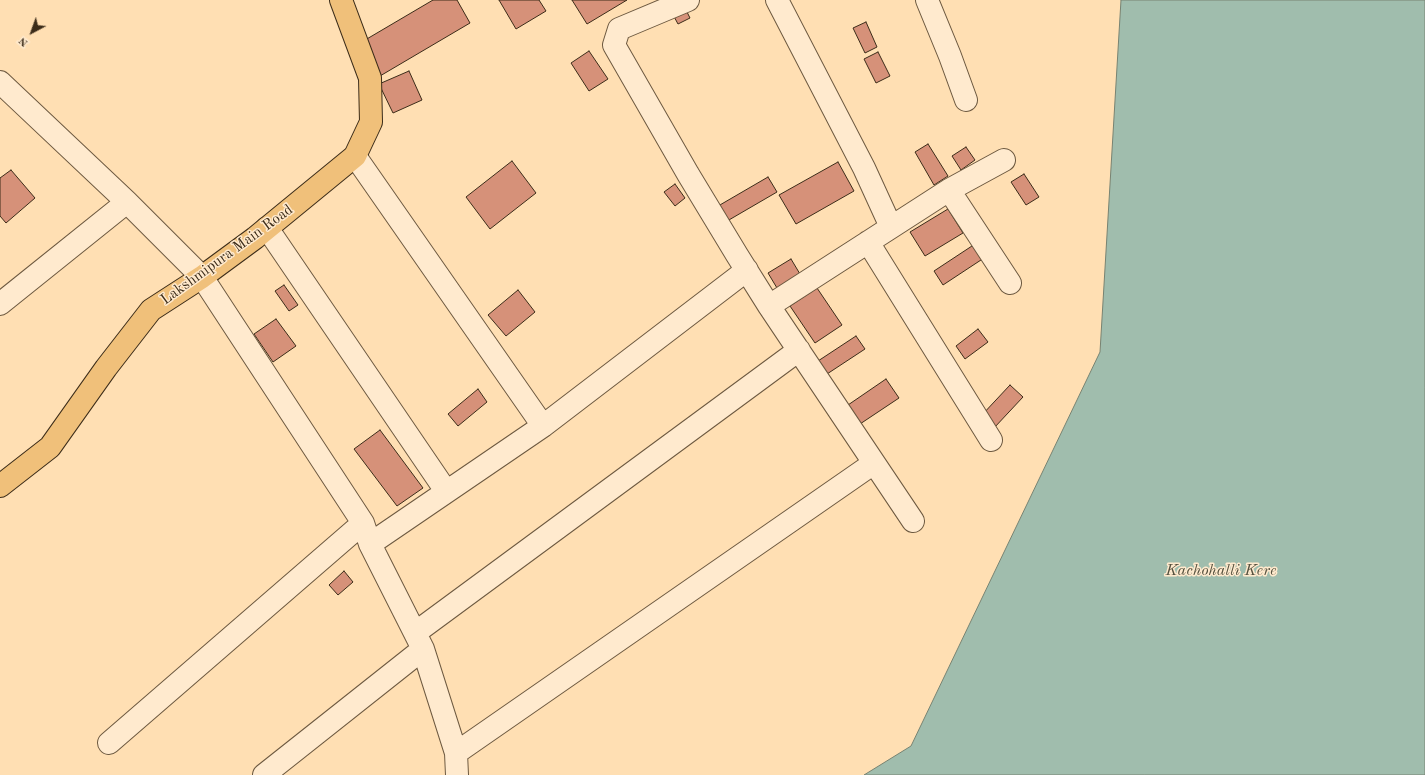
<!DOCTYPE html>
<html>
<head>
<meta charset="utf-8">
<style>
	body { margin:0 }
	#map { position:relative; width:1425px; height:775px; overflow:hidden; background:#ffdfb3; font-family:"Old Standard TT",serif }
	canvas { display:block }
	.north { position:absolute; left:12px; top:12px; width:40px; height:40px; -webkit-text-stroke:3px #ffeace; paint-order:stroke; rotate:221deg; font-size:11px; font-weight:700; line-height:16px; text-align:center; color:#3c2c19 }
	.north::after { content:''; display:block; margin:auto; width:14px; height:18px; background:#3c2c19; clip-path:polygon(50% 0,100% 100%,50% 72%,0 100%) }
</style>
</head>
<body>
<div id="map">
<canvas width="1425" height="775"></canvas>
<div class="north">N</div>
</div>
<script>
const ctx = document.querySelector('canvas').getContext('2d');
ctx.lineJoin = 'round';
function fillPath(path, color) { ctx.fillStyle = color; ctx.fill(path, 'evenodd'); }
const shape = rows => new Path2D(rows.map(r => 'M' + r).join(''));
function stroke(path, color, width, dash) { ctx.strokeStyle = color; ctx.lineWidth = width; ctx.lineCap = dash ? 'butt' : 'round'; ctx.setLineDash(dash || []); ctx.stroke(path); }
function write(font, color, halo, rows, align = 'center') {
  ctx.font = font + ' "Old Standard TT",serif'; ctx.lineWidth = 3; ctx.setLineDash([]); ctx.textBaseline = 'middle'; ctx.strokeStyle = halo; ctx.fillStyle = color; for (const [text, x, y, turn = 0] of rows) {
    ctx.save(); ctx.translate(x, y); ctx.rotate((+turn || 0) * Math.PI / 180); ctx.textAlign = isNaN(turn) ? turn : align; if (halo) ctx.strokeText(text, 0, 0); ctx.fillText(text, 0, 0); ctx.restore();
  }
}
const water = shape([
	[1121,0,1425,0,1425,775,864,775,911,746,1100,352,1121,0]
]);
const building = shape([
	[433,0,457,0,470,23,380,76,360,43,433,0],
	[499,0,539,0,546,11,516,29,499,0],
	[572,0,627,0,587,24,572,0],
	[683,4,690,18,678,24,671,11,683,4],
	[866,22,877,47,865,53,853,28,866,22],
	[589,51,608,79,589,91,571,63,589,51],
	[878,52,890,76,876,83,864,59,878,52],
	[409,71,422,100,393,113,379,84,409,71],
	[928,144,948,176,934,185,915,152,928,144],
	[966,147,975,160,961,170,952,156,966,147],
	[512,161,536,193,490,229,466,197,512,161],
	[838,162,854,191,796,224,779,195,838,162],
	[11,170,35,198,6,223,0,216,0,178,11,170],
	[1024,174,1039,197,1026,205,1011,182,1024,174],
	[768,177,777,192,722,224,713,209,768,177],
	[675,184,685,198,675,206,664,192,675,184],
	[948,209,963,233,925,256,910,232,948,209],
	[975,244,984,258,943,285,934,271,975,244],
	[791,259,800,274,777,288,768,273,791,259],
	[284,285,298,305,289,311,275,291,284,285],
	[817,288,842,325,815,343,790,306,817,288],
	[518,290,535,312,506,336,488,315,518,290],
	[276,319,296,346,273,362,254,334,276,319],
	[978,329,988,342,965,359,956,346,978,329],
	[856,336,865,349,827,374,818,361,856,336],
	[886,379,899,398,860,424,848,405,886,379],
	[1010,385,1023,397,994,428,981,416,1010,385],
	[478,389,487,402,458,426,448,414,478,389],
	[380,430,423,488,397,506,354,449,380,430],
	[344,571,353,582,338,595,329,585,344,571]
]);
const minor = shape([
	[688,0,619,29,614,45,688,174,737,255,769,306,913,521],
	[777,0,864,168,891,227],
	[927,0,950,56,966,100],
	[0,82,127,202,202,277,363,523,370,544,423,649,456,753,457,775],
	[355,156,543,426,747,270],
	[949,190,1010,283],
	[267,228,446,491],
	[868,242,991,440],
	[0,304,127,202],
	[769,306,949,190,1004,160],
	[370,544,543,426],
	[415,633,799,350],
	[109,743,363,523],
	[456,753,874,463],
	[264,775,423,649]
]);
const major = shape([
	[0,486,50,447,106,368,151,310,202,277,255,238,355,156,371,122,370,78,341,0]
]);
const streetNames = [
	["Lakshmipura Main Road",227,255,-36]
];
const waterNames = [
	["Kachohalli Kere",1221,571]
];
fillPath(water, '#a0bdad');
stroke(water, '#788372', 1);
fillPath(building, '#d69179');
stroke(building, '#3c2c19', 1);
stroke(minor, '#6d5940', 24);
stroke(major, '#3c2c19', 24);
stroke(minor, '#ffeace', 22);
stroke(major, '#f0c07a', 22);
write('15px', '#3c2c19', '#ffeace', streetNames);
write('italic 16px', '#55503e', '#ffeace', waterNames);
</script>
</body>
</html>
